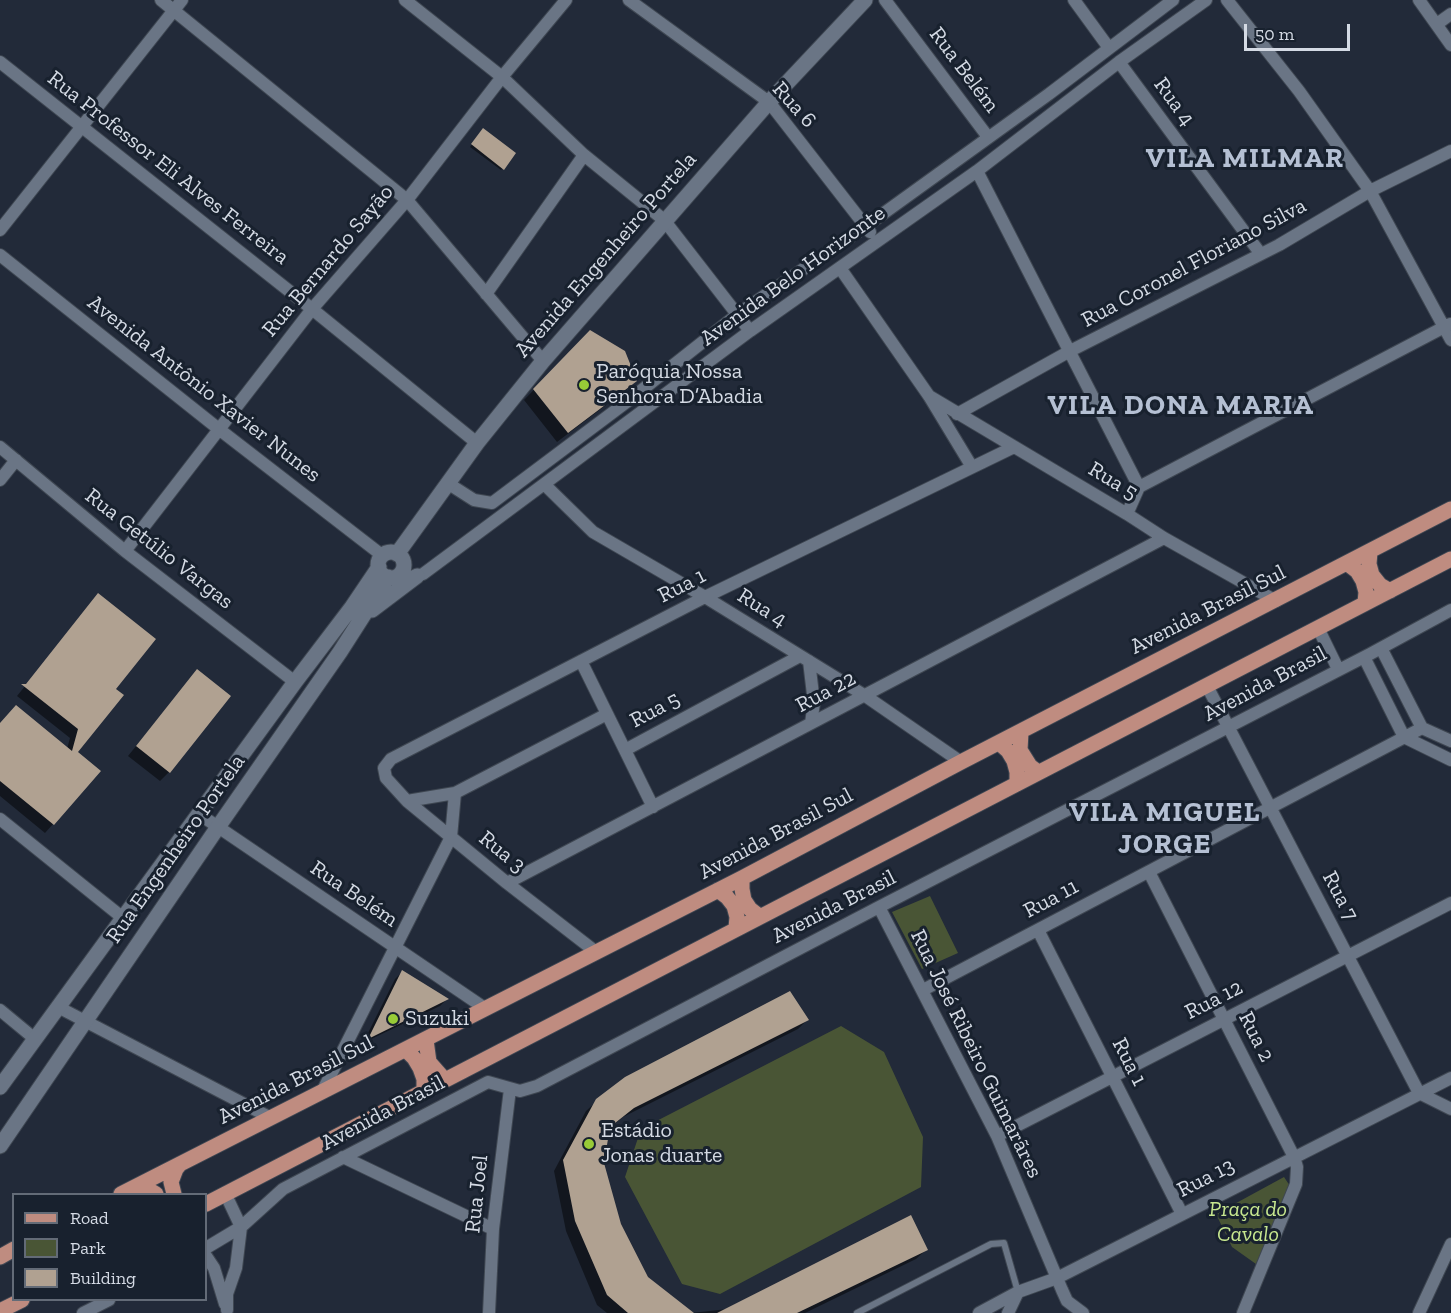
<!DOCTYPE html>
<html>
<head>
<meta charset="utf-8">
<style>
	body { margin:0 }
	#map { position:relative; width:1451px; height:1313px; overflow:hidden; background:#222a39; font-family:"Zilla Slab",serif }
	canvas { display:block }
	.legend { position:absolute; left:12px; top:1193px; width:195px; height:108px; box-sizing:border-box; background:#18212e; border:2px solid #636b77; margin:0; padding:8px 10px; list-style:none; font-size:18px; color:#d4dae4 }
	.legend li { display:flex; align-items:center; gap:12px; height:30px }
	.legend b { width:30px; border:2px solid #636b77 }
	.scale { position:absolute; left:1244px; top:24px; width:106px; height:27px; box-sizing:border-box; border:3px solid #d4dae4; border-top:0; padding-left:8px; font-size:18px; line-height:21px; white-space:nowrap; color:#d4dae4; -webkit-text-stroke:4px #18212e; paint-order:stroke }
</style>
</head>
<body>
<div id="map">
<canvas width="1451" height="1313"></canvas>
<ul class="legend">
<li><b style="height:8px;background:#bf8c80"></b>Road</li>
<li><b style="height:16px;background:#495535"></b>Park</li>
<li><b style="height:16px;background:#b0a191"></b>Building</li>
</ul>
<div class="scale">50 m</div>
</div>
<script>
const ctx = document.querySelector('canvas').getContext('2d');
ctx.lineJoin = 'round';
function fillPath(path, color) { ctx.fillStyle = color; ctx.fill(path, 'evenodd'); }
const shape = rows => new Path2D(rows.map(r => 'M' + r).join(''));
function stroke(path, color, width, dash) { ctx.strokeStyle = color; ctx.lineWidth = width; ctx.lineCap = dash ? 'butt' : 'round'; ctx.setLineDash(dash || []); ctx.stroke(path); }
function write(font, color, halo, rows, align = 'center') {
  ctx.font = font + ' "Zilla Slab",serif'; ctx.lineWidth = 6; ctx.setLineDash([]); ctx.textBaseline = 'middle'; ctx.strokeStyle = halo; ctx.fillStyle = color; for (const [text, x, y, turn = 0] of rows) {
    ctx.save(); ctx.translate(x, y); ctx.rotate((+turn || 0) * Math.PI / 180); ctx.textAlign = isNaN(turn) ? turn : align; if (halo) ctx.strokeText(text, 0, 0); ctx.fillText(text, 0, 0); ctx.restore();
  }
}
const green = shape([
	[930,896,958,953,922,969,892,912],
	[841,1026,884,1052,923,1137,921,1187,720,1294,682,1284,625,1177,641,1129],
	[1284,1177,1290,1186,1256,1264,1232,1247,1216,1214]
]);
const shadow = shape([
	[483,130,514,153,501,170,470,147],
	[590,332,635,381,626,390,557,442,524,400],
	[98,595,114,689,76,752,53,824,45,833,0,796,0,724,67,749,70,738,17,696],
	[197,671,169,772,160,781,128,756],
	[402,972,447,999,440,1006,363,1043,395,979],
	[807,1020,798,1029,623,1117,608,1129,602,1163,620,1224,646,1278,691,1313,728,1309,926,1250,916,1259,805,1313,607,1313,597,1305,566,1231,554,1171,586,1111,597,1101]
]);
const building = shape([
	[483,128,516,153,504,170,471,144],
	[590,330,625,351,637,381,568,433,533,389],
	[98,593,156,639,116,689,124,695,78,752,101,771,54,825,0,781,0,723,16,705,72,751,78,729,21,684,26,684],
	[197,669,231,696,170,773,136,746],
	[402,970,449,999,368,1039],
	[790,991,809,1020,634,1108,610,1127,604,1163,621,1224,648,1277,694,1313,628,1313,607,1295,575,1221,563,1160,596,1099,625,1077],
	[911,1215,928,1250,797,1313,717,1313]
]);
const service = shape([
	[857,1313,991,1244,1004,1243,1018,1292]
]);
const minor = shape([
	[161,0,407,200,543,361],
	[405,0,502,77,584,155,664,220,750,331],
	[629,0,769,102,870,232],
	[885,0,988,137],
	[1074,0,1109,48],
	[1227,0,1299,91,1370,191,1451,340],
	[1419,0,1451,45],
	[1437,24,1451,14],
	[0,62,312,309,477,443],
	[1119,62,1260,253],
	[977,171,1139,487],
	[0,230,182,0],
	[0,255,220,430,383,556],
	[840,268,929,396,972,467],
	[486,294,584,155],
	[929,396,1127,514,1164,538,1276,601],
	[957,414,1070,351,1279,245,1370,191,1451,151],
	[0,447,125,551,295,682],
	[0,480,16,460],
	[449,484,474,500,492,503,628,401,738,314,866,226,1049,94,1173,0],
	[545,485,593,532,705,597,864,695,961,762],
	[1127,514,1139,487,1450,324],
	[125,551,312,309,407,200,502,77,566,0],
	[401,572,411,577,423,574,750,331,977,171,1119,62,1206,0],
	[1318,628,1338,669],
	[1381,648,1422,728,1451,741],
	[1364,657,1404,737,1451,760],
	[581,661,653,807],
	[809,661,814,703,811,723],
	[1207,686,1419,1093,1451,1109],
	[625,750,800,656],
	[407,801,455,793,607,714],
	[199,814,486,1009],
	[0,819,123,918],
	[1149,872,1294,1157,1297,1167,1296,1184,1243,1313],
	[507,883,1164,538],
	[879,907,997,1136,1062,1290,1067,1301,1083,1313],
	[1038,930,1182,1214],
	[596,952,507,883,407,801,386,778,384,768,391,759,705,597,1014,447],
	[923,990,1422,728],
	[58,1007,271,1118],
	[0,1010,35,1039],
	[322,1092,451,837,455,793],
	[997,1136,1451,903],
	[343,1157,493,1229],
	[225,1193,241,1227,236,1268,227,1294,227,1310],
	[206,1248,241,1227,283,1189,488,1082,520,1091,537,1086,879,907,1370,654,1451,610],
	[206,1256,214,1268,225,1304],
	[83,1313,109,1300],
	[489,1313,493,1229,510,1089],
	[979,1313,1018,1292,1057,1278,1451,1078],
	[1008,1313,1018,1292],
	[1419,1313,1451,1244]
]);
const tertiary = shape([
	'378 565a13 13 0 1 1 26 0a13 13 0 1 1-26 0Z',
	[397,554,477,443,543,361,769,102,865,0],
	[372,610,417,576],
	[0,1087,295,682,352,607,379,567],
	[0,1146,218,827,340,652,388,577]
]);
const primary = shape([
	[1370,552,1369,564,1372,575,1380,585,1390,591],
	[1348,564,1357,571,1363,581,1366,592,1365,603],
	[1021,732,1020,750,1030,766,1038,772],
	[999,743,1008,751,1014,761,1017,772,1017,784],
	[742,878,742,889,744,900,750,909,759,916],
	[718,890,727,897,734,906,737,917,736,928],
	[426,1040,429,1062,444,1079],
	[406,1050,414,1058,420,1068,424,1079,424,1090],
	[134,1188,146,1188,156,1194],
	[121,1194,742,878,961,762,1451,509],
	[174,1194,171,1182,176,1169,180,1164],
	[206,1204,1451,559],
	[0,1257,14,1249],
	[0,1311,22,1300]
]);
const markers = [
	[584,385,6,"#98cb37"],
	[393,1019,6,"#98cb37"],
	[589,1144,6,"#98cb37"]
];
const streetNames = [
	["Rua Belém",964,70,53],
	["Rua 4",1174,102,54],
	["Rua 6",794,105,48],
	["Rua Professor Eli Alves Ferreira",168,168,38],
	["Avenida Engenheiro Portela",606,255,-49],
	["Rua Bernardo Sayão",328,261,-50],
	["Rua Coronel Floriano Silva",1194,263,-28],
	["Avenida Belo Horizonte",793,276,-36],
	["Avenida Antônio Xavier Nunes",204,389,38],
	["Rua 5",1113,481,31],
	["Rua Getúlio Vargas",159,549,38],
	["Rua 1",682,586,-27],
	["Rua 4",762,608,32],
	["Avenida Brasil Sul",1208,610,-27],
	["Avenida Brasil",1265,684,-28],
	["Rua 22",826,692,-28],
	["Rua 5",655,710,-28],
	["Avenida Brasil Sul",776,834,-28],
	["Rua Engenheiro Portela",176,849,-55],
	["Rua 3",502,852,39],
	["Rua Belém",354,894,34],
	["Rua 7",1340,896,62],
	["Rua 11",1051,899,-28],
	["Avenida Brasil",834,907,-27],
	["Rua 12",1214,1000,-27],
	["Rua 2",1256,1037,63],
	["Rua José Ribeiro Guimarãres",976,1054,64],
	["Rua 1",1129,1062,63],
	["Avenida Brasil Sul",296,1080,-27],
	["Avenida Brasil",383,1113,-28],
	["Rua 13",1206,1178,-27],
	["Rua Joel",477,1194,-84]
];
const poiNames = [
	["Paróquia Nossa",596,372],
	["Senhora D’Abadia",596,397],
	["Suzuki",405,1019],
	["Estádio",601,1131],
	["Jonas duarte",601,1156]
];
const parkNames = [
	["Praça do",1248,1210],
	["Cavalo",1248,1235]
];
const districtNames = [
	["VILA MILMAR",1245,159],
	["VILA DONA MARIA",1181,406],
	["VILA MIGUEL",1165,813],
	["JORGE",1165,845]
];
fillPath(green, '#495535');
fillPath(shadow, '#0007');
fillPath(building, '#b0a191');
stroke(service, '#3f4752', 8);
stroke(minor, '#3f4752', 14);
stroke(tertiary, '#3f4752', 17);
stroke(primary, '#3f4752', 17);
stroke(service, '#6a7585', 6);
stroke(minor, '#6a7585', 12);
stroke(tertiary, '#6a7585', 15);
stroke(primary, '#bf8c80', 15);
for (const [x, y, r, color] of markers) { const dot = new Path2D(); dot.arc(x, y, r, 0, 2 * Math.PI); ctx.fillStyle = color; ctx.fill(dot); stroke(dot, '#18212e', 2); }
write('22px', '#d4dae4', '#18212e', streetNames);
write('22px', '#d4dae4', '#18212e', poiNames, 'left');
write('italic 22px', '#c7e78f', '#18212e', parkNames);
ctx.letterSpacing = '1.5px';
write('bold 28px', '#b5c0d3', '#18212e', districtNames);
ctx.letterSpacing = '0px';
</script>
</body>
</html>
